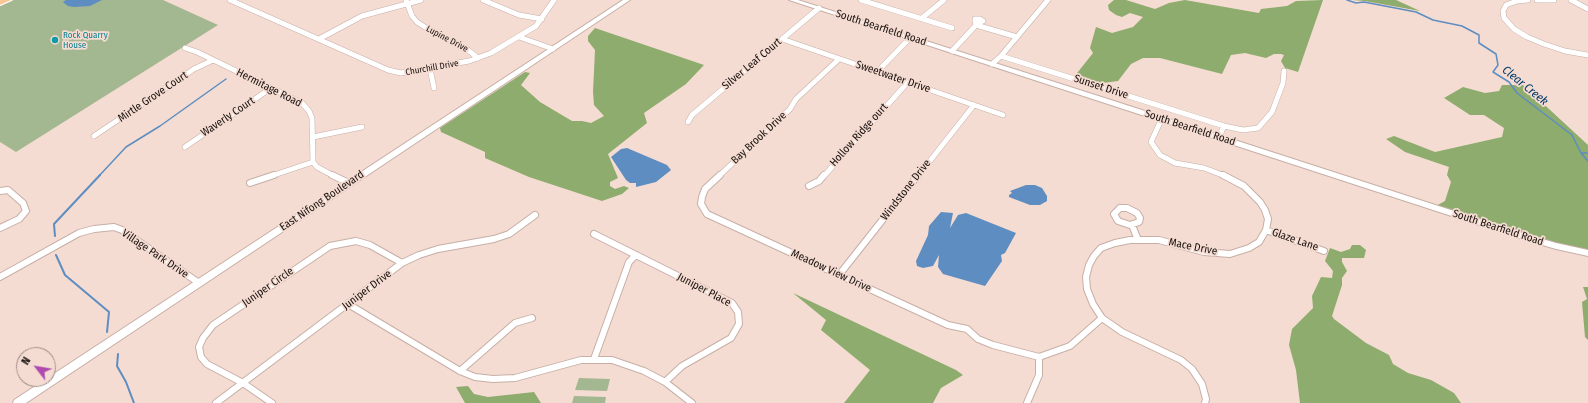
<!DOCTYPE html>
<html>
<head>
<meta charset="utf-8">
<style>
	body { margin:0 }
	#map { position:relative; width:1588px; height:403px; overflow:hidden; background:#f5dcd2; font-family:"Fira Sans Condensed",sans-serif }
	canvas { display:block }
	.north { position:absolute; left:16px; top:347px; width:40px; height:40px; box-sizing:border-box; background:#f5dcd2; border:1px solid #9d8b84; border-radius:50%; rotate:301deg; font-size:11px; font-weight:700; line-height:16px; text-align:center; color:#19110e }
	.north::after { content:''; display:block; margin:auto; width:14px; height:18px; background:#af4aaf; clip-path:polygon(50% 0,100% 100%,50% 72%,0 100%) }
</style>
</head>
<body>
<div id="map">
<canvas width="1588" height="403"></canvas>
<div class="north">N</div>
</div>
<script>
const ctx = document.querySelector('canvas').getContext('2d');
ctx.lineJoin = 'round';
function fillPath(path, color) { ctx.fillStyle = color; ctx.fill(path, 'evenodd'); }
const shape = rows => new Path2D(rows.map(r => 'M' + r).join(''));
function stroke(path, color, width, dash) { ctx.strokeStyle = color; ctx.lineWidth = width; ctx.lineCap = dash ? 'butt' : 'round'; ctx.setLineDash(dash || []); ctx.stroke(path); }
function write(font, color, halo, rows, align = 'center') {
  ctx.font = font + ' "Fira Sans Condensed",sans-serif'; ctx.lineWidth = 3.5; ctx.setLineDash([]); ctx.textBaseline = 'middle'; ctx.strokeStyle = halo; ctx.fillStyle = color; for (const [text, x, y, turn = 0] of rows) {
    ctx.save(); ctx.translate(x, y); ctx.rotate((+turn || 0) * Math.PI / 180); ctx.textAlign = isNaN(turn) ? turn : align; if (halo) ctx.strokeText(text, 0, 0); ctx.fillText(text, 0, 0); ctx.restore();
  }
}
const green = shape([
	[14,0,163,0,218,25,16,152,0,142,0,6],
	[579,378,610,379,607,391,575,390],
	[574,396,606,397,605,403,572,403]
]);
const forest = shape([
	[1114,0,1126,0,1155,9,1169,3,1185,0,1259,13,1261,9,1287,6,1296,1,1323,0,1298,72,1285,68,1281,61,1284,55,1281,54,1274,54,1266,58,1245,53,1231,55,1222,74,1160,58,1143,58,1131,64,1118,81,1096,84,1074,77,1093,53,1090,48,1096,27,1112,33,1133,27,1143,17,1130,13,1122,17,1116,15,1109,10,1108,5],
	[1352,0,1396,0,1420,11,1365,1],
	[595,28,704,65,686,84,644,113,647,123,608,154,618,178,610,182,610,186,615,189,624,186,629,188,622,194,602,201,529,177,485,158,485,152,441,132,440,128,525,72,530,73,521,85,540,102,572,121,582,121,591,123,604,116,594,105,593,92,595,50,588,41,588,36],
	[1502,85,1523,85,1588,145,1588,250,1560,245,1436,206,1445,201,1451,182,1447,175,1449,167,1405,152,1386,139,1394,136,1435,152,1502,137,1504,128,1484,115,1470,115,1444,98,1463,87,1485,93,1499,91],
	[1352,245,1360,245,1366,250,1364,258,1342,258,1342,262,1347,271,1342,278,1342,285,1332,316,1334,319,1366,343,1389,355,1393,364,1408,373,1431,380,1454,393,1461,403,1300,403,1296,370,1289,345,1292,329,1313,308,1312,296,1321,277,1332,278,1333,271,1325,261,1330,248,1341,252,1350,249],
	[1583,287,1588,287,1588,340,1585,337,1582,302,1587,299],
	[793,293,956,370,963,375,941,388,933,403,844,403,870,370,821,330,826,320],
	[468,386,474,394,488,397,534,392,541,403,465,403,456,387]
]);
const water = shape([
	[66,0,102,0,90,6,74,7,68,6,64,3,63,2],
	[627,148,667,165,671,170,656,182,636,187,636,183,630,183,626,180,611,157,621,149],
	[1026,185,1035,185,1042,188,1047,196,1047,201,1040,205,1030,205,1009,197,1009,195,1012,193,1010,191],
	[941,212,953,213,950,228,958,215,966,213,1016,233,1005,253,1001,255,1002,261,985,286,943,274,938,267,939,255,933,266,923,268,917,266,916,261,928,235,929,226]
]);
const streamFar1 = shape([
	[1347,0,1356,3,1364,2,1416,12,1433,20,1462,26,1479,35,1479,43,1496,54,1498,65,1493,72,1509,82,1517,93,1572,135,1581,153,1588,161],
	[1581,153,1588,153],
	[99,176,126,147,160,126,226,79]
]);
const stream = shape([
	[55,236,54,224,100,175],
	[56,255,65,275,109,312,107,332],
	[118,354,117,366,126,382,134,403]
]);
const minorFar1 = shape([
	[230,0,388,70,401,73,469,61,491,53,536,26,554,0],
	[406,0,412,16,417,22,434,33,468,50,478,58],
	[483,0,519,15,542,19],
	[861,0,952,28],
	[1528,0,1517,1,1506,5,1503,11,1504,18,1514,29,1527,37,1544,44,1565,51,1588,55],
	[1537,0,1554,0],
	[1571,0,1588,9],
	[922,18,944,0],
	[975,19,980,19,983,21,978,23,975,22,975,19],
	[976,25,1017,37],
	[519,37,553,49],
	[319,39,362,16,421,0],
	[782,39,1003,115],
	[185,48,197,52,302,103,309,111,312,118,313,162,317,167,334,176],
	[952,51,978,23],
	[1001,56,1224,126,1243,130,1258,128,1272,112,1283,83,1284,71],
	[992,64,1001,56,1048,0],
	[430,69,434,88],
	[877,72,910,38],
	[1162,118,1151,142,1160,155,1175,163,1204,168,1225,176],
	[688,122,692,115,819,8],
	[94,136,194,69,213,60],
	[313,137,362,127],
	[1219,137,1224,126],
	[185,147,271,88],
	[271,176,313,162],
	[719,176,790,109,796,99,839,59],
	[824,176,908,82],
	[918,176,974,105]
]);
const minor = shape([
	[332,175,349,183],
	[720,175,705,189,702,197,701,204,707,214,948,325,967,329,978,339,993,345,1039,357,1070,346,1102,318],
	[250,183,274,175],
	[809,186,819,181,824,175],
	[0,191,8,190,23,203,26,211,19,219,0,228],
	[1120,208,1127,208,1137,213,1140,218,1139,222,1130,225,1118,221,1114,214,1120,208],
	[1132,225,1138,240],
	[1266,230,1324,251],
	[594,234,732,303,738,312,739,324,731,338,682,366,665,382],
	[839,275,918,175],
	[0,277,79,233,94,229,114,227,122,230,199,283],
	[348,304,460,371,475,377,493,379,515,378,581,360,612,360,644,371,665,382,692,403],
	[594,359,629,262,636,255],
	[460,371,515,323,532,318],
	[216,403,402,263,419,255,438,249,494,239,509,234,535,215],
	[272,403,243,383,207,364,201,357,199,347,203,338,213,325,330,246,356,241,370,245,402,263],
	[1027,403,1039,375,1039,357],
	[1205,403,1206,399,1202,384,1192,369,1181,360,1122,332,1102,318,1093,304,1087,289,1086,277,1089,265,1094,256,1101,248,1115,243,1130,240,1159,240,1204,252,1230,254,1249,248,1259,242,1266,230,1268,219,1265,210,1260,202,1244,186,1223,175]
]);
const tertiary = shape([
	[623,0,630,0,26,403,13,403,14,400,623,0],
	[789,0,798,0,1114,101,1525,234,1556,243,1588,250,1588,256,1556,249,1519,238,789,0]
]);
const primary = shape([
	[0,0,11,0,0,5,0,0]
]);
const markers = [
	[55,40,4,"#0f9aa8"]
];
const farCulturenames = [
	["Rock Quarry",63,35],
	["House",63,45]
];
const farStreetnames = [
	["Lupine Drive",447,39,28],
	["Churchill Drive",432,68,-10]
];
const streetNames = [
	["South Bearfield Road",881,28,18],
	["Silver Leaf Court",752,64,-40],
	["Sweetwater Drive",893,77,19],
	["Sunset Drive",1101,87,18],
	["Hermitage Road",269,88,27],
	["Mirtle Grove Court",153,97,-34],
	["Waverly Court",228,117,-34],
	["South Bearfield Road",1190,128,18],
	["Hollow Ridge ourt",859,135,-48],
	["Bay Brook Drive",759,138,-43],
	["Windstone Drive",906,190,-52],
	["East Nifong Boulevard",322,201,-34],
	["South Bearfield Road",1498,228,18],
	["Glaze Lane",1295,240,19],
	["Mace Drive",1193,247,11],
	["Village Park Drive",155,254,34],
	["Meadow View Drive",831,271,25],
	["Juniper Circle",268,287,-35],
	["Juniper Drive",367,290,-37],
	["Juniper Place",704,290,28]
];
const waterNames = [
	["Clear Creek",1525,86,39]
];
fillPath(green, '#a3b790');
fillPath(forest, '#8dac6d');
fillPath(water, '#5d8dc1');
stroke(streamFar1, '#5d8dc1', 1.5);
stroke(stream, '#5d8dc1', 2);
stroke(minorFar1, '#c7afa6', 6);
stroke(minor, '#c7afa6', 8);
stroke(tertiary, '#c7afa6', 2);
stroke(primary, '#fff', 2);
stroke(minorFar1, '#fff', 5);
stroke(minor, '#fff', 6);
fillPath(tertiary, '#fff');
fillPath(primary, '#f9c796');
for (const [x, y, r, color] of markers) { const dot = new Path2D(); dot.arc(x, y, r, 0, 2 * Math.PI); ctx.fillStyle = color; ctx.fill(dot); stroke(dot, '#f5dcd2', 1.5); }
write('9px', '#0d838f', '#f5dcd2', farCulturenames, 'left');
write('9px', '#19110e', '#f5dcd2', farStreetnames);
write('11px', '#19110e', '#f5dcd2', streetNames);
write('italic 12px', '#013969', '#f5dcd2', waterNames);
</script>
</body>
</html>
